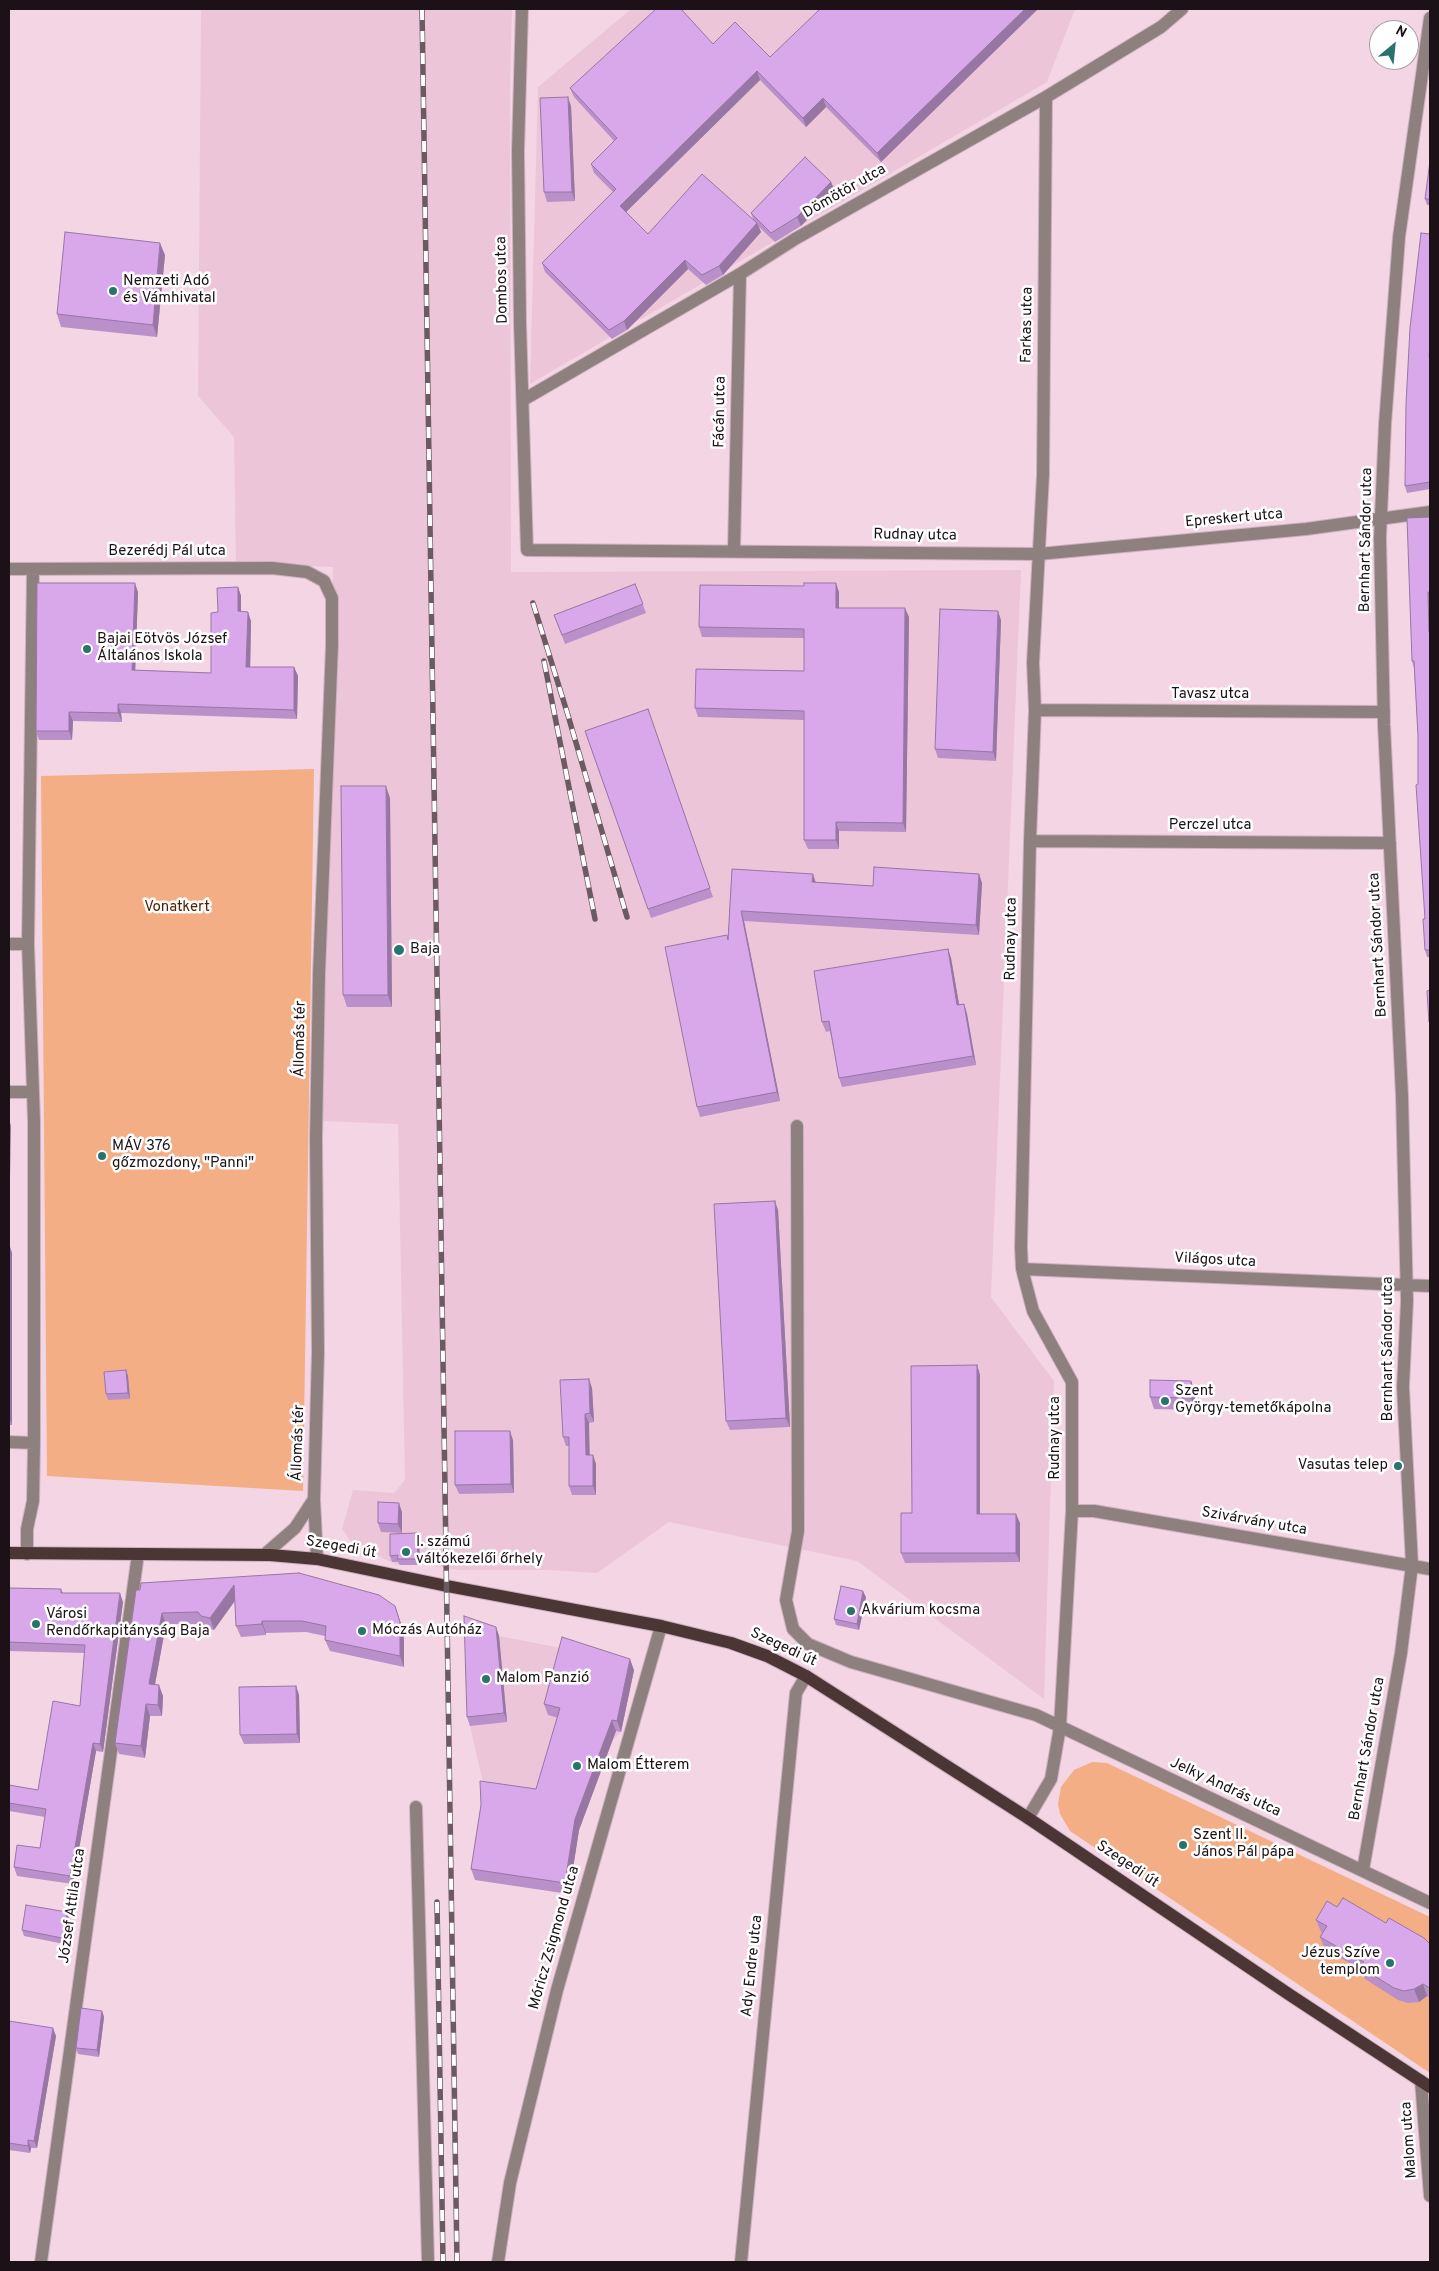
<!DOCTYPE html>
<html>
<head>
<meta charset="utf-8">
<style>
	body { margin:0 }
	#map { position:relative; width:1439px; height:2271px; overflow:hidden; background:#f4d5e4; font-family:Overpass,sans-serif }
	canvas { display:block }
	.frame { position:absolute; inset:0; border:10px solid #1b1116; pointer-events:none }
	.north { position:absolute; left:1369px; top:20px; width:50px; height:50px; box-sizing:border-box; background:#fff; border:1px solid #a4a0a2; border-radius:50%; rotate:28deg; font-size:14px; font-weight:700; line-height:20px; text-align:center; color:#1b1116 }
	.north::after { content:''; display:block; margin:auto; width:18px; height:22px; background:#29736f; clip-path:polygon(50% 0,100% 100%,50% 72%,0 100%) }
</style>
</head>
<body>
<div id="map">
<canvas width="1439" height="2271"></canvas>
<div class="frame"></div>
<div class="north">N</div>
</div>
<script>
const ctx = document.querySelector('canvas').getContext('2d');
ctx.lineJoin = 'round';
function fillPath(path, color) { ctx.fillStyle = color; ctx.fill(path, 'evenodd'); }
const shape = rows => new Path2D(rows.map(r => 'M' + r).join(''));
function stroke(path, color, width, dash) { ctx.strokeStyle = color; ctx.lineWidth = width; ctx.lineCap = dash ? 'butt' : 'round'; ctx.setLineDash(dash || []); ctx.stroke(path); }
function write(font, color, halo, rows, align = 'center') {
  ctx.font = font + ' Overpass,sans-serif'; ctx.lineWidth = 5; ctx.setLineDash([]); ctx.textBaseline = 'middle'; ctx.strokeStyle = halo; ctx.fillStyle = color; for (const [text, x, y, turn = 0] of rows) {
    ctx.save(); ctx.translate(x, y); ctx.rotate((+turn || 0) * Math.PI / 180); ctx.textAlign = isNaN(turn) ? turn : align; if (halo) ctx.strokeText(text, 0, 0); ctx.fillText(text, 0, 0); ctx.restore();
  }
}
const built = shape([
	[201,9,512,9,510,87,511,572,1021,570,991,1297,1054,1381,1044,1699,857,1561,669,1522,597,1573,551,1570,460,1570,426,1565,397,1565,353,1544,342,1529,353,1490,394,1493,405,1480,398,1124,322,1121,333,567,236,563,234,437,198,396],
	[631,9,1075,9,1047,82,530,384,538,87],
	[468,1625,499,1636,566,1649,634,1670,621,1732,612,1741,579,1830,569,1894,475,1880,485,1792,470,1726]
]);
const green = shape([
	[314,769,303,1491,47,1476,41,776],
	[1092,1762,1107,1763,1430,1917,1430,2073,1070,1831,1060,1814,1058,1804,1061,1787,1074,1770]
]);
const street = shape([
	[522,9,518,151,520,323,527,550,1039,554,1306,529,1430,512],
	[523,400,740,274,795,239,1046,97,1161,27,1182,9],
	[734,551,740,274],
	[9,569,272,568,307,572,324,581,332,598,332,645,319,974,316,1140,318,1352,314,1499,317,1559],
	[1035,710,1384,712],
	[1030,841,1390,843],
	[9,944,28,944],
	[9,1092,33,1092],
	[797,1126,798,1531,786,1600,793,1629,808,1644,851,1662,1036,1715,1430,1903],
	[1022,1269,1430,1286],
	[9,1442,34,1443],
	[1072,1511,1094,1511,1430,1569],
	[27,1554,27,1529,33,1501,34,1443,34,1122,28,944,33,569],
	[264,1555,295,1528,314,1499],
	[416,1807,428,2262],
	[1028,1818,1051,1779,1060,1727,1072,1511,1072,1382,1033,1311,1022,1269,1021,1247,1030,841,1035,710,1033,663,1043,475,1046,97],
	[1363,1870,1401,1653,1412,1565,1403,1387,1407,1301,1402,1096,1384,725,1380,538,1385,424,1399,237,1430,18],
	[1421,2081,1430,2196],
	[41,2262,138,1554],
	[498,2262,510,2183,557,1990,661,1626],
	[741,2262,796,1693,806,1676]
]);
const primary = shape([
	[9,1553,270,1555,317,1559,447,1586,661,1626,731,1643,767,1656,806,1676,1028,1818,1290,1995,1430,2087]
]);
const rail = shape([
	[422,9,457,2262],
	[533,603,567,712,627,917],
	[544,661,595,919],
	[437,1902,443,2262]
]);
const wall = shape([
	[1038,9,881,162,826,107,806,127,760,80,626,212,648,234,753,219,751,213,831,182,835,191,801,226,775,242,759,227,761,232,723,275,706,285,688,269,627,330,612,339,545,272,542,263,613,192,594,173,591,164,614,141,574,97,570,88,713,44,770,57],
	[571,106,575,201,547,202,544,192],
	[1430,161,1430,205,1427,205,1425,199],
	[1430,234,1430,489,1407,493,1405,486],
	[165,255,157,337,61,327,57,314],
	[1430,517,1430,957,1427,957,1425,950,1425,919,1418,784,1418,736,1414,668,1412,661],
	[635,584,646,613,565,644,554,615],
	[238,587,241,596,241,611,251,621,250,667,294,667,298,676,297,719,121,713,122,722,73,721,72,740,39,740,36,731,138,592,135,670,211,673,218,612],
	[839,592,839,608,909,617,906,832,839,831,839,849,808,849,804,840,804,720,698,717,695,708,804,671,804,638,702,637,699,627],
	[1001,620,996,761,938,758,935,749],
	[648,709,713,897,651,918,585,731],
	[390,798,392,1007,347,1007,343,995],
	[732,869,816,882,873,886,979,874,982,883,979,935,744,921,780,1101,700,1117,697,1107,728,940],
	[948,949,951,958,959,1005,964,1004,967,1014,976,1065,842,1087,839,1078,830,1031,826,1032,822,1022],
	[778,1210,790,1427,730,1430,726,1421],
	[9,1244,12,1253,12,1425,9,1425],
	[977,1365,980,1375,980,1514,1020,1523,1020,1562,905,1563,901,1553,912,1513],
	[126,1370,128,1376,130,1399,108,1400,106,1394],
	[1191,1381,1195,1393,1195,1410,1154,1409,1150,1397],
	[592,1388,594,1422,589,1423,589,1455,593,1455,596,1464,596,1495,572,1495,569,1486,569,1446,566,1446,563,1437],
	[513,1440,514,1493,459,1494,455,1485],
	[402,1512,402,1533,381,1532,378,1523],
	[419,1539,420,1565,400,1565,398,1562,392,1562,390,1556],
	[9,1588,61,1589,63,1593,123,1602,103,1752,96,1751,73,1884,17,1876,14,1867,40,1848,45,1817,9,1811,9,1785,38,1790,80,1706,85,1653,9,1651],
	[136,1590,395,1606,404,1633,404,1667,330,1651,325,1640,325,1636,306,1632,266,1633,266,1635,241,1637,236,1626,235,1601,214,1630,206,1628,202,1624,166,1624,155,1684,163,1696,162,1716,150,1716,145,1758,119,1754,115,1743],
	[866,1597,859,1630,836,1625,834,1619],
	[496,1627,499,1636,507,1722,470,1726,467,1717],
	[634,1670,621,1732,616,1731,579,1830,569,1894,475,1880,471,1869,536,1789,558,1718,548,1715,544,1704],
	[296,1686,299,1695,300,1743,244,1744,240,1735],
	[1337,1907,1386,1923,1430,1944,1430,1998,1427,1996,1419,2002,1408,2003,1398,2000,1365,1979,1361,1970,1325,1949,1320,1937,1322,1933,1321,1932,1316,1920],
	[69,1918,64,1944,24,1936,22,1930],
	[102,2011,104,2017,99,2057,78,2054,76,2048],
	[9,2021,56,2036,37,2148,31,2148,30,2153,9,2150]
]);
const shadedWall = shape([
	[1025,9,1038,9,881,162,877,153],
	[757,71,760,80,623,215,620,206],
	[568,97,571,106,575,201,572,192],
	[823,98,826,107,806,127,803,118],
	[831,182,835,191,801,226,797,217],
	[757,223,761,232,723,275,719,266],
	[160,243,165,255,157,337,153,325],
	[685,260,688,269,627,330,624,321],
	[135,583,138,592,135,679,132,670],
	[836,583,839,592,839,617,836,608],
	[238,587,241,596,241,620,238,611],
	[1428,592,1430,599,1430,635,1429,632],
	[905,608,909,617,906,832,903,823],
	[998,611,1001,620,996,761,993,752],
	[248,612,251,621,250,676,246,667],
	[294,667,298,676,297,719,294,710],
	[118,704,121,713,122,722,118,713],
	[69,712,73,721,72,740,69,731],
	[386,786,390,798,392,1007,388,995],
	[836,822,839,831,839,849,836,840],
	[813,874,816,883,812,882],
	[979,874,982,883,979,935,976,925],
	[741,911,744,921,780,1101,777,1092],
	[948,949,951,958,961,1015,957,1005],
	[964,1004,967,1014,976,1065,973,1056],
	[9,1119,11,1126,9,1232],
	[775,1201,778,1210,790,1427,786,1418],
	[9,1244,12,1253,12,1425,9,1417],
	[977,1365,980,1375,980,1523,977,1514],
	[126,1370,128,1376,130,1399,128,1393],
	[589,1379,592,1388,594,1422,590,1413],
	[1191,1381,1195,1393,1195,1410,1191,1398],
	[585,1414,589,1423,590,1464,586,1455],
	[510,1431,513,1440,514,1493,511,1484],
	[593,1455,596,1464,596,1495,593,1486],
	[399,1503,402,1512,402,1533,398,1524],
	[1016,1514,1020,1523,1020,1562,1016,1553],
	[417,1533,419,1539,420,1565,418,1559],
	[234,1585,238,1596,214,1630,210,1618],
	[863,1591,866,1597,859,1630,857,1624],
	[120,1593,123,1602,103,1752,100,1744],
	[395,1606,404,1633,404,1667,400,1656],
	[162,1613,166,1624,153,1695,149,1684],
	[262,1621,266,1633,266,1635,262,1624],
	[496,1627,499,1636,507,1722,504,1713],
	[630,1659,634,1670,621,1732,617,1721],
	[159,1685,163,1696,162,1716,158,1705],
	[296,1686,299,1695,300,1743,297,1734],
	[146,1704,150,1716,145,1758,141,1746],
	[612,1720,616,1731,579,1830,569,1894,565,1883,575,1819],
	[93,1743,96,1751,73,1884,70,1876],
	[67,1912,69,1918,64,1944,62,1938],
	[1423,1984,1427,1996,1419,2002,1414,1989],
	[102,2011,104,2017,99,2057,97,2050],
	[53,2028,56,2036,37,2148,34,2141],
	[28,2140,31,2148,30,2153,28,2146]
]);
const building = shape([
	[656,9,681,9,713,44,735,22,770,57,820,9,1025,9,877,153,823,98,803,118,757,71,620,206,648,234,702,174,757,223,719,266,702,275,685,260,624,321,609,330,542,263,616,189,591,164,617,138,570,88,656,9],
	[568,97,572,192,544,192,540,98,568,97],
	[805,157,831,182,797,217,771,233,751,213,805,157],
	[1430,161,1430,199,1425,199,1430,161],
	[65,232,160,243,153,325,57,314,65,232],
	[1421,233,1430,234,1430,347,1429,357,1430,357,1430,482,1405,486,1406,404,1410,328,1421,233],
	[1430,517,1430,592,1428,592,1429,632,1430,632,1430,950,1425,950,1423,919,1425,919,1416,785,1418,784,1418,736,1414,661,1412,661,1407,518,1430,517],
	[37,583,135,583,132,670,211,673,211,613,218,612,217,588,238,587,238,611,248,612,246,667,294,667,294,710,118,704,118,713,69,712,69,731,36,731,37,583],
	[804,583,836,583,836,608,905,608,903,823,836,822,836,840,804,840,804,711,695,708,696,669,804,671,804,629,699,627,700,585,804,586,804,583],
	[635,584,643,604,562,635,554,615,635,584],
	[940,609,998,611,993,752,935,749,940,609],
	[648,709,710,888,648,909,585,731,648,709],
	[341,786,386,786,388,995,343,995,341,786],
	[874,867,979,874,976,925,741,911,777,1092,697,1107,665,947,727,935,728,940,732,869,813,874,812,882,873,886,874,867],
	[948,949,957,1005,964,1004,973,1056,839,1078,829,1021,822,1022,814,971,948,949],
	[1430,990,1430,1022,1429,1022,1427,991,1430,990],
	[775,1201,786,1418,726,1421,714,1204,775,1201],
	[977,1365,977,1514,1016,1514,1016,1553,901,1553,901,1513,912,1513,911,1366,977,1365],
	[126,1370,128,1393,106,1394,104,1372,126,1370],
	[589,1379,590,1413,585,1414,586,1455,593,1455,593,1486,569,1486,569,1437,563,1437,560,1380,589,1379],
	[1150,1380,1191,1381,1191,1398,1150,1397,1150,1380],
	[455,1431,510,1431,511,1484,455,1485,455,1431],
	[378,1502,399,1503,398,1524,378,1523,378,1502],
	[417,1533,418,1559,397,1559,398,1555,390,1556,390,1534,417,1533],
	[299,1573,379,1595,395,1606,400,1622,400,1656,325,1640,326,1626,302,1621,262,1621,262,1624,236,1626,234,1585,210,1618,201,1616,198,1612,162,1613,149,1684,159,1685,158,1705,146,1704,141,1746,115,1743,136,1590,140,1590,141,1583,299,1573],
	[841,1586,863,1591,857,1624,834,1619,841,1586],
	[9,1588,61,1589,61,1593,120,1593,100,1744,93,1743,70,1876,14,1867,17,1845,40,1848,46,1809,9,1803,9,1785,38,1790,53,1701,80,1706,85,1645,9,1642,9,1588],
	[464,1616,496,1627,504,1713,467,1717,464,1616],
	[562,1637,630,1659,617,1721,612,1720,575,1819,565,1883,471,1869,481,1805,480,1781,536,1789,560,1708,544,1704,562,1637],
	[296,1686,297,1734,240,1735,239,1687,296,1686],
	[1343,1898,1386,1923,1389,1918,1424,1938,1430,1944,1430,1988,1423,1984,1414,1989,1404,1991,1394,1988,1360,1967,1364,1962,1320,1937,1327,1926,1316,1920,1327,1901,1337,1907,1343,1898],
	[26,1905,67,1912,62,1938,22,1930,26,1905],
	[81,2008,102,2011,97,2050,76,2048,81,2008],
	[9,2021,53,2028,34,2141,28,2140,28,2146,9,2143,9,2021]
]);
const markers = [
	[113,291,5,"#29736f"],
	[87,649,5,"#29736f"],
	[399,950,6,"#29736f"],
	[102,1156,5,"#29736f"],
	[1165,1401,5,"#29736f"],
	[1398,1466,5,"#29736f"],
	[406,1552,5,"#29736f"],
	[851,1611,5,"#29736f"],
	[36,1624,5,"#29736f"],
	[362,1631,5,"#29736f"],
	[486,1679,5,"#29736f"],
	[577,1766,5,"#29736f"],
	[1183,1845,5,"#29736f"],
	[1390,1963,5,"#29736f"]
];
const streetNames = [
	["Dömötör utca",845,192,-30],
	["Dombos utca",503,280,-91],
	["Farkas utca",1028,325,-89],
	["Fácán utca",721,412,-89],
	["Epreskert utca",1234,519,-5],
	["Rudnay utca",915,536,1],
	["Bernhart Sándor utca",1367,540,-89],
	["Bezerédj Pál utca",167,552],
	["Tavasz utca",1210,695],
	["Perczel utca",1210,826],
	["Rudnay utca",1012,939,-89],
	["Bernhart Sándor utca",1379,945,-93],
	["Állomás tér",301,1039,-89],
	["Világos utca",1215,1261,3],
	["Bernhart Sándor utca",1389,1349,-90],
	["Rudnay utca",1056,1438,-90],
	["Állomás tér",299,1443,-88],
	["Szivárvány utca",1254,1522,10],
	["Szegedi út",341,1548,10],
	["Szegedi út",783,1648,25],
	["Bernhart Sándor utca",1368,1749,-80],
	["Jelky András utca",1225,1788,25],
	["Szegedi út",1127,1865,34],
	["József Attila utca",73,1906,-82],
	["Móricz Zsigmond utca",555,1938,-74],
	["Ady Endre utca",753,1966,-84],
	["Malom utca",1410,2140,-94]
];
const poiNames = [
	["Nemzeti Adó",123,282],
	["és Vámhivatal",123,299],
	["Bajai Eötvös József",97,640],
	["Általános Iskola",97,657],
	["Baja",410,950],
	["MÁV 376",112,1147],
	["gőzmozdony, \"Panni\"",112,1164],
	["Szent",1175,1392],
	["György-temetőkápolna",1175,1409],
	["Vasutas telep",1388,1466,"right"],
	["I. számú",416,1543],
	["váltókezelői őrhely",416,1560],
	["Akvárium kocsma",861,1611],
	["Városi",46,1615],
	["Rendőrkapitányság Baja",46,1632],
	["Móczás Autóház",372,1631],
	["Malom Panzió",496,1679],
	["Malom Étterem",587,1766],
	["Szent II.",1193,1836],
	["János Pál pápa",1193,1853],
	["Jézus Szíve",1380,1954,"right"],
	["templom",1380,1971,"right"]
];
const parkNames = [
	["Vonatkert",177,908]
];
fillPath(built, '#ecc6d8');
fillPath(green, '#f4ae85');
stroke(street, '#cdb2bf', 14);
stroke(primary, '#cdb2bf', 14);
stroke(street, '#8f8080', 12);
stroke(primary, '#4c3535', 12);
stroke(rail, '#6b5a62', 5.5);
stroke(rail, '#fff', 4, [11]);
fillPath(wall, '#ba90ca');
fillPath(shadedWall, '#9776a4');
fillPath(building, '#d8a8eb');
stroke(building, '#9776a4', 1);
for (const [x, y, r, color] of markers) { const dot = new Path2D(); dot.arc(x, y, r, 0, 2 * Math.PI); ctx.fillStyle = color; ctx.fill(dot); stroke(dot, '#fff', 2); }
write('15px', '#1b1116', '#fff', streetNames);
write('15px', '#1b1116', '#fff', poiNames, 'left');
write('15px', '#4d1f00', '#fff', parkNames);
</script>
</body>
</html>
